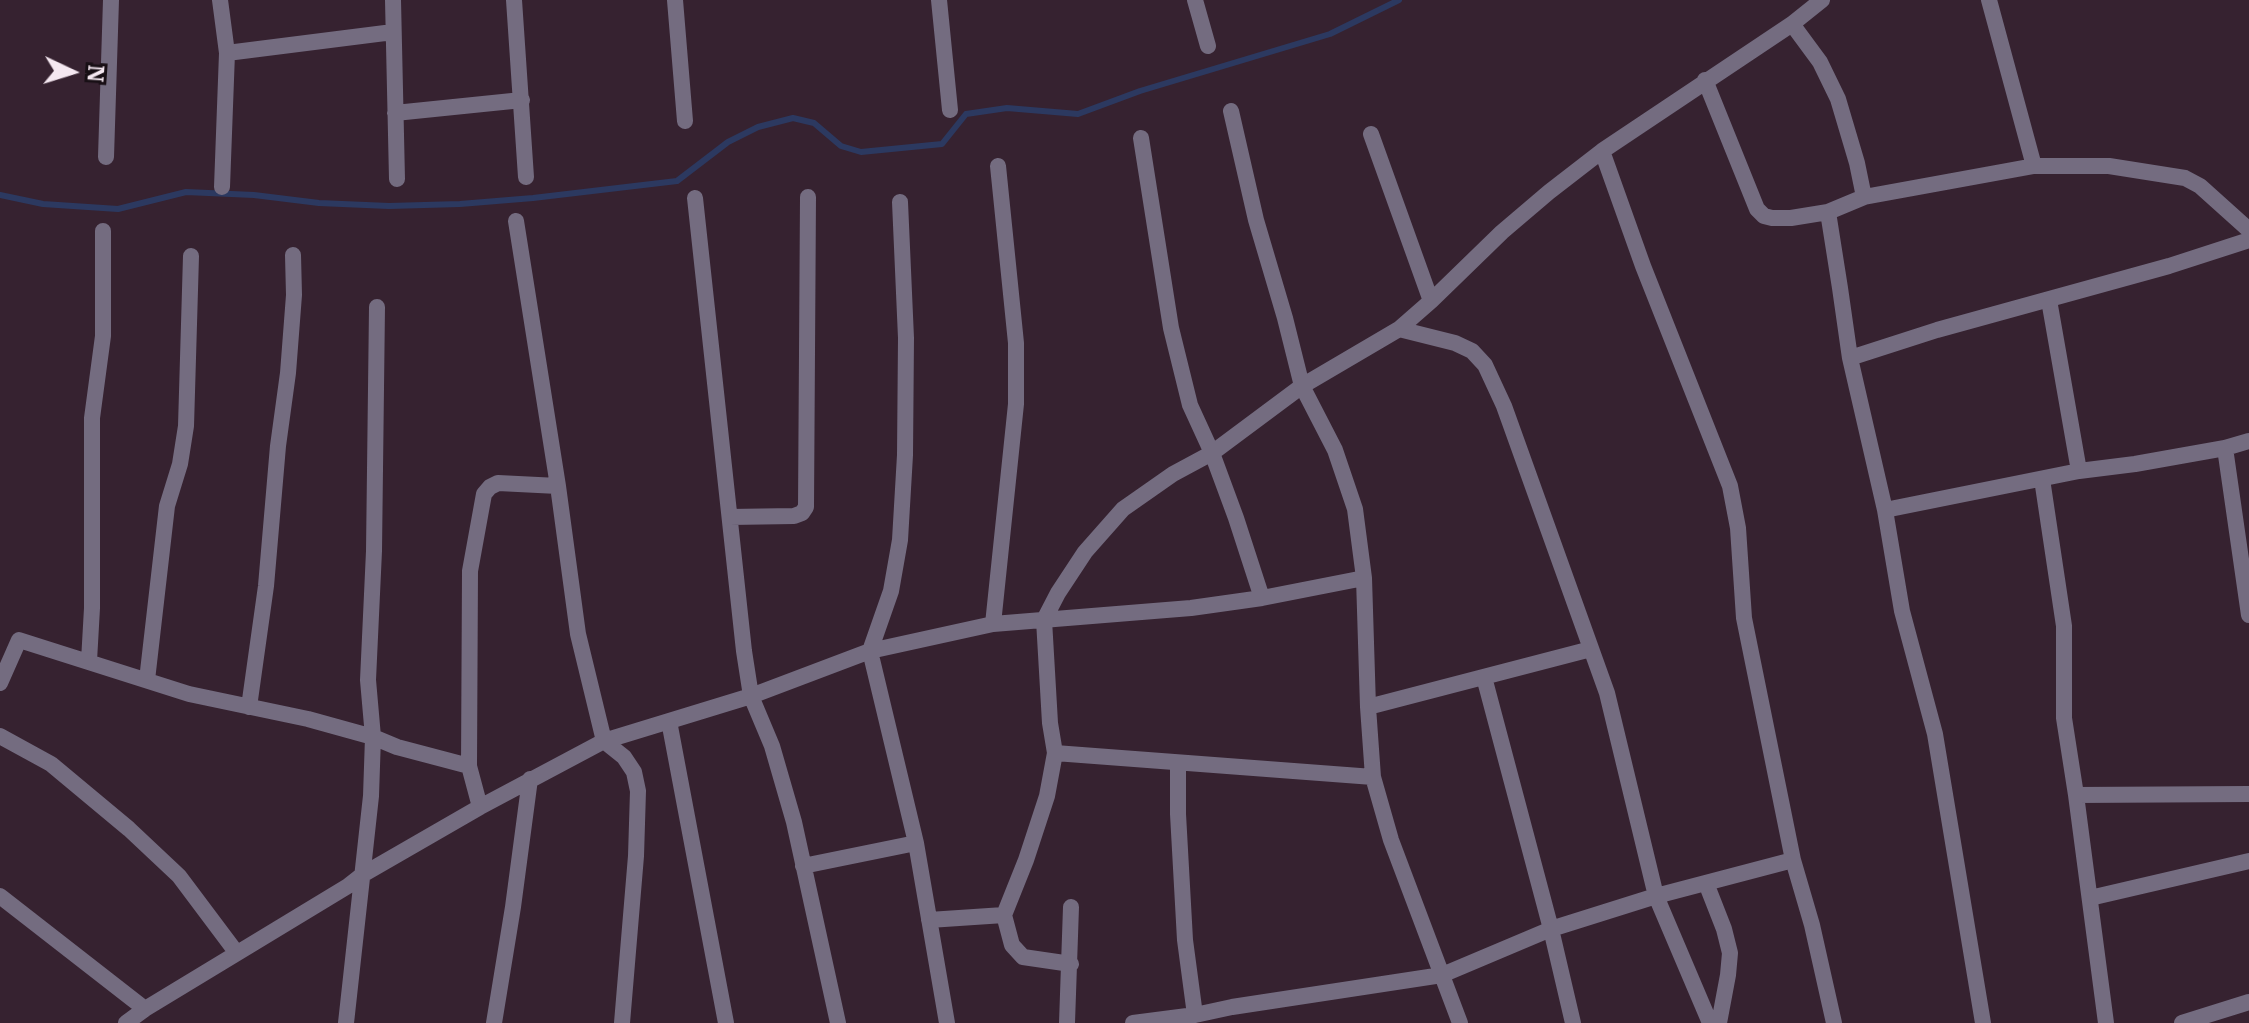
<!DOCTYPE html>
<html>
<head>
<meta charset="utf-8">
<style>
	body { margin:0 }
	#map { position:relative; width:2249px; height:1023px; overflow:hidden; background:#362230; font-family:"IBM Plex Serif",serif }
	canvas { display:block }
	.north { position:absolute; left:32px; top:32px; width:80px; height:80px; -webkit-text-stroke:6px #180f15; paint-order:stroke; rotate:94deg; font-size:22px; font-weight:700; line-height:32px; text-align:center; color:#f5e8f1 }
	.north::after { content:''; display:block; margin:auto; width:28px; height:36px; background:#f5e8f1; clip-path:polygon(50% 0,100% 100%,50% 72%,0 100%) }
</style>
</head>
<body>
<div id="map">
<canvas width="2249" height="1023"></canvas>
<div class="north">N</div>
</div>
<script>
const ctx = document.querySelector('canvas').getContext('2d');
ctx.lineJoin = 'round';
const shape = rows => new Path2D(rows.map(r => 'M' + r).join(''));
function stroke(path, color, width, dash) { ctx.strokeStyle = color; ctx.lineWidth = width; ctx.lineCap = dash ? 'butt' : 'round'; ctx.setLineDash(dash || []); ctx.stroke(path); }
const stream = shape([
	[0,195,43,204,118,209,186,192,254,195,319,203,389,206,460,204,533,198,677,181,728,142,758,127,793,118,814,123,841,146,861,152,942,144,966,114,1007,108,1078,114,1140,91,1330,34,1399,0]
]);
const street = shape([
	[220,0,227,53,222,187],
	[393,0,397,179],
	[514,0,526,177],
	[675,0,685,121],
	[939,0,950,110],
	[1195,0,1208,46],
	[1989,0,2034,166],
	[1792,24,1820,62,1838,99,1857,163,1864,197,1828,212,1840,288,1850,358,1885,510,1902,611,1935,734,1983,1023],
	[227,53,393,32],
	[1705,80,1757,209,1764,216,1772,218,1791,218,1828,212],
	[1231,111,1256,220,1285,318,1302,386,1335,450,1355,509,1364,578,1368,707,1373,777,1391,840,1460,1023],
	[395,113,522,100],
	[1371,134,1431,301],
	[1141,138,1171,328,1190,405,1212,453,1236,518,1262,598],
	[1602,151,1643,266,1730,486,1738,528,1744,618,1793,860,1812,925,1834,1023],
	[106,157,111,0],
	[1864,197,2034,166,2109,166,2185,178,2200,186,2249,230],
	[695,198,744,651,751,696,772,746,794,822,838,1023],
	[900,202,906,338,905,455,900,540,891,591,870,651,916,843,947,1023],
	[516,221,558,486,578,634,604,741,624,757,634,772,638,791,636,856,622,1023],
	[2049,300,2079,471],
	[1399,329,1455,343,1472,351,1485,365,1504,406,1607,693,1656,896,1710,1023],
	[1850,358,1937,330,2169,266,2249,240],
	[2225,448,2249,615],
	[2042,479,2064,626,2064,718,2076,795,2106,1023],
	[1885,510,2079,471,2135,464,2225,448,2249,441],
	[730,517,794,516,802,513,806,507,808,197],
	[993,624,1016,404,1016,343,998,166],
	[89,661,92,608,92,418,103,336,103,231],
	[1484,677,1551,929,1573,1023],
	[147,680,167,506,180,464,186,426,191,256],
	[0,683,19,640,189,694,308,719,373,737,397,747,469,766],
	[249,707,266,586,278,446,288,373,294,295,293,255],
	[1368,707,1591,649],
	[669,721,726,1023],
	[0,736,51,764,129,829,179,876,236,952],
	[1055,753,1047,796,1026,860,1004,915,1012,945,1023,957,1071,964],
	[1178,763,1178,814,1185,940,1195,1015],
	[1373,777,1055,753,1050,723,1044,620,1058,593,1085,552,1123,509,1173,474,1212,453,1302,386,1399,329,1431,301,1502,232,1549,192,1602,151,1792,24,1822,0],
	[2076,795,2249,794],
	[480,807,469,766,470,571,484,494,490,487,498,483,558,486],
	[803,866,916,843],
	[1706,883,1724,929,1730,953,1728,975,1719,1023],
	[0,896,145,1009],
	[2090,898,2249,861],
	[929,920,1004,915],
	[126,1023,145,1009,348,886,362,875,480,807,604,741,751,696,870,651,993,624,1191,608,1262,598,1364,578],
	[346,1023,371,796,373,737,368,680,374,551,377,307],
	[494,1023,513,907,530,779],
	[1067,1023,1071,907],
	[1133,1023,1195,1015,1232,1007,1442,975,1551,929,1656,896,1793,860],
	[2182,1023,2249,1002]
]);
stroke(stream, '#2c3960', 6);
stroke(street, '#746c80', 16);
</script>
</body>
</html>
